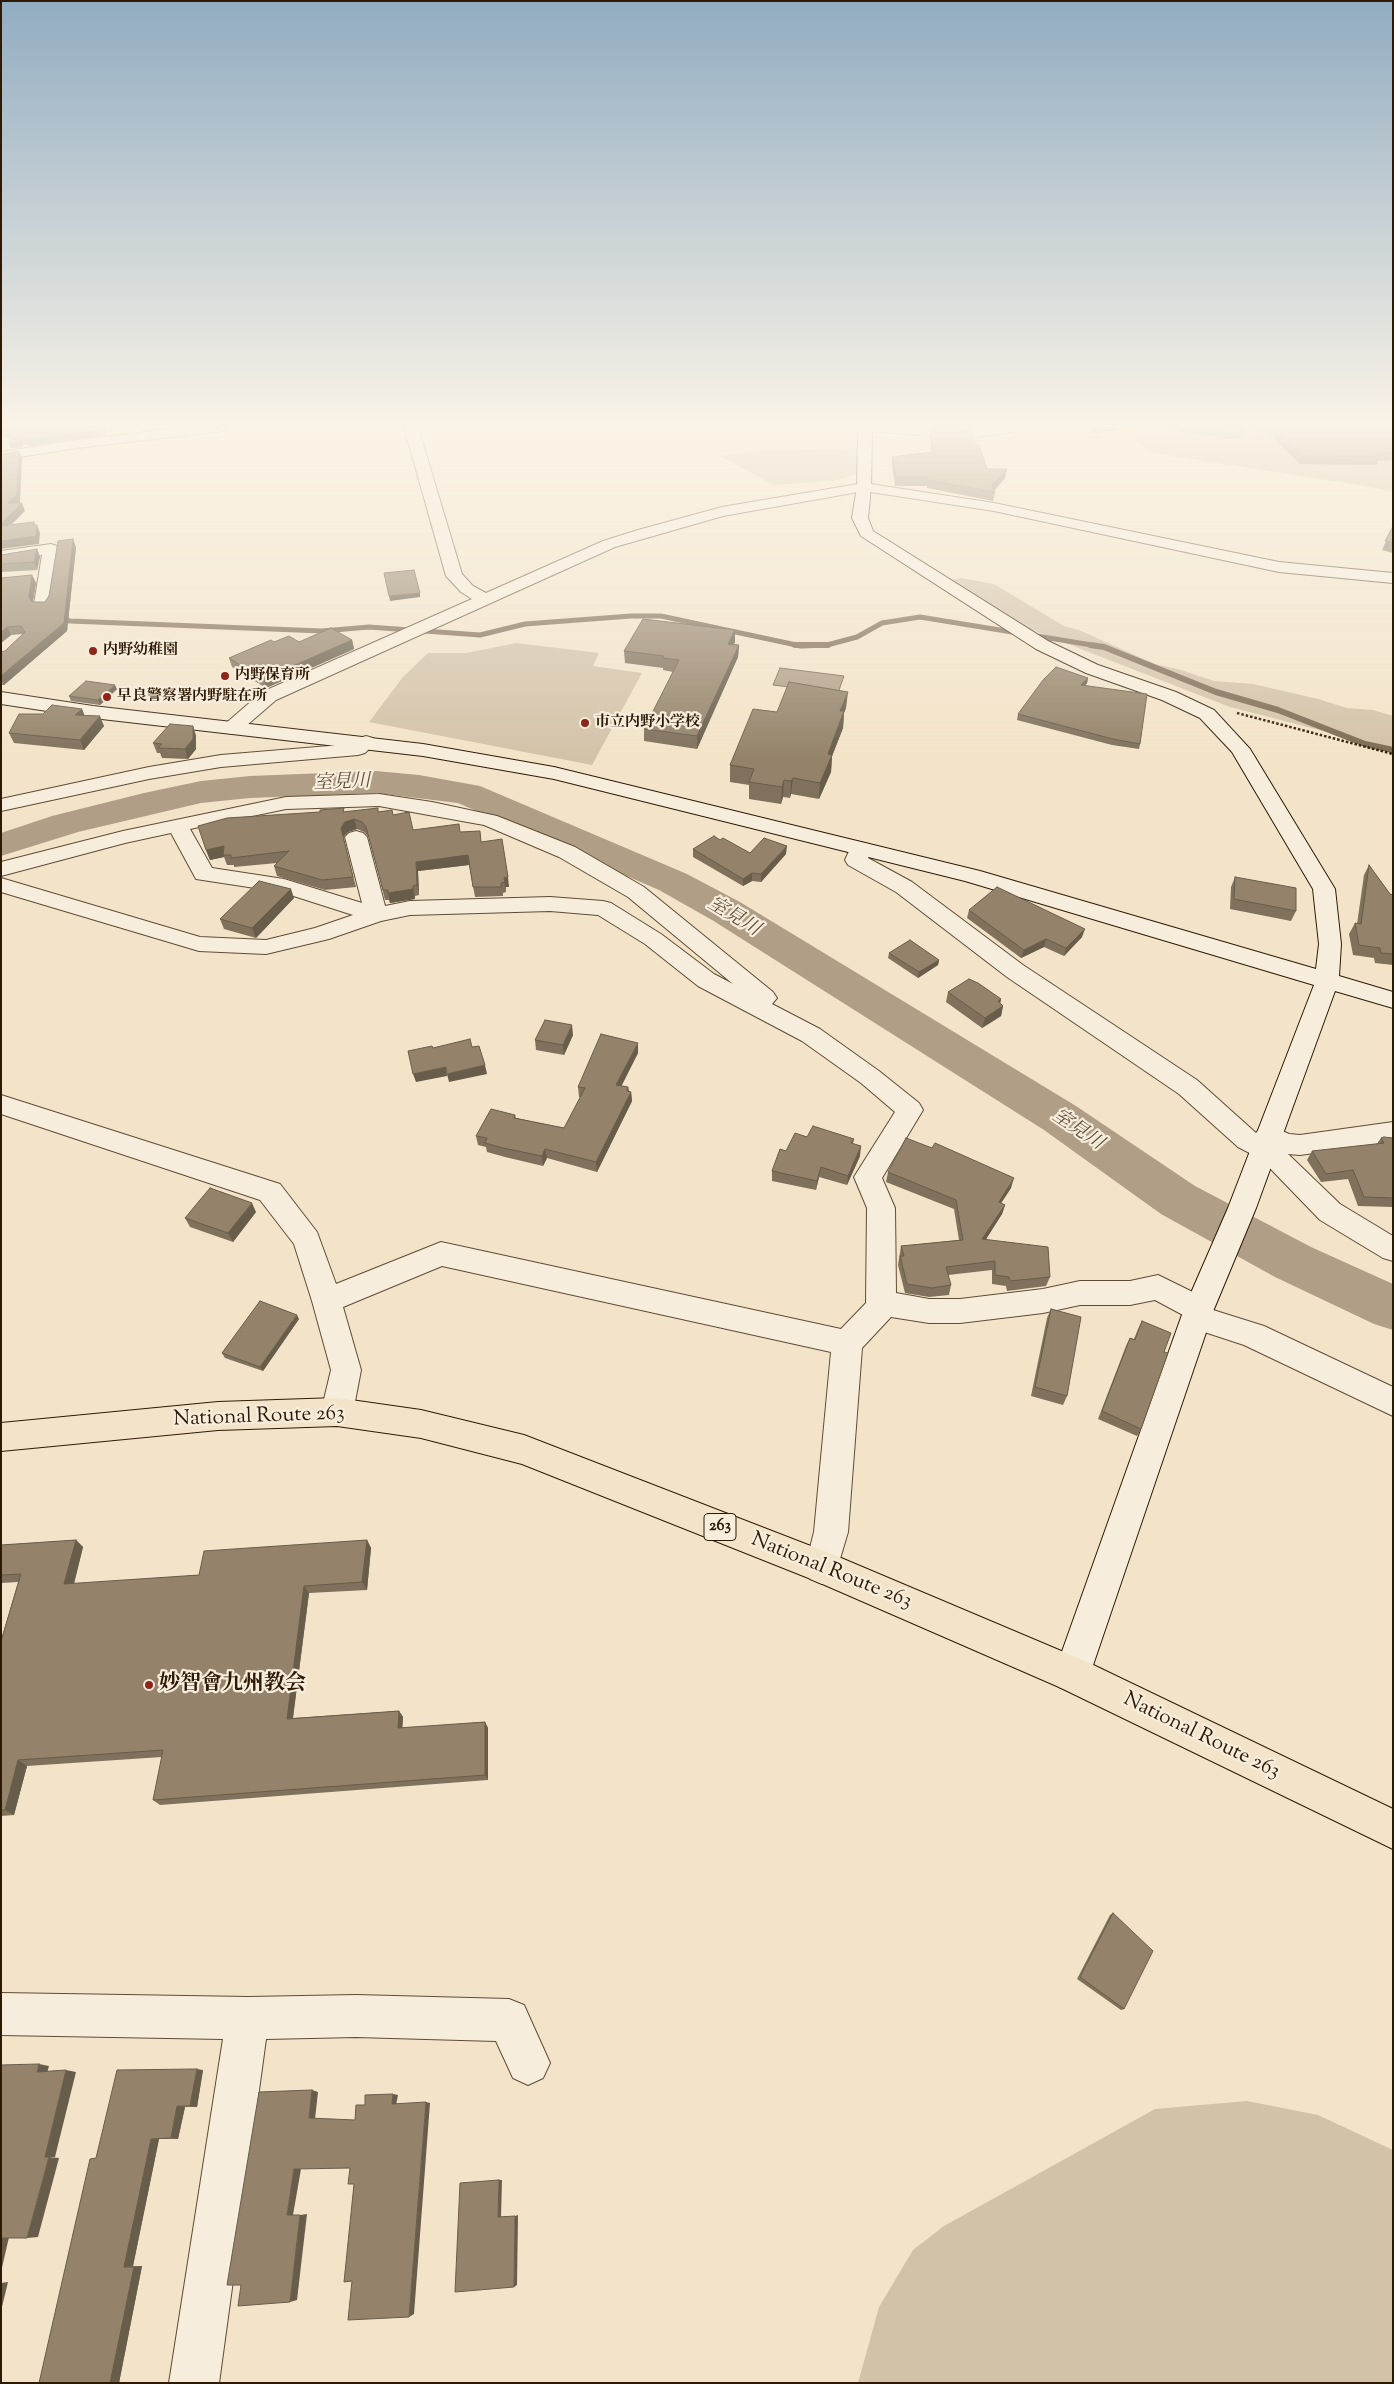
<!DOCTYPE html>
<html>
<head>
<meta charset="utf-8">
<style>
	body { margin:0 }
	#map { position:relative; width:1394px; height:2384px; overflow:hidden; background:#f3e4c9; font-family:"Sorts Mill Goudy",serif }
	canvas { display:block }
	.frame { position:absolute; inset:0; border:2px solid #2e1a04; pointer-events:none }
</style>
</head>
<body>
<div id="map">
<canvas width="1394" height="2384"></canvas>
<div class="frame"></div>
</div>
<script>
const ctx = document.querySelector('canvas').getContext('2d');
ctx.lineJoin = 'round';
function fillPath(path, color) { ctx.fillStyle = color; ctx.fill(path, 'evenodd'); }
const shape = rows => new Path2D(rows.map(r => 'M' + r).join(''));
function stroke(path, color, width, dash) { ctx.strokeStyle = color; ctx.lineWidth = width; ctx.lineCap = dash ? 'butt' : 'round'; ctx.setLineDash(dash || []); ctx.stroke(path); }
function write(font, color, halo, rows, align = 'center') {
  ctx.font = font + ' "Sorts Mill Goudy","Noto Serif JP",serif'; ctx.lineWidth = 4.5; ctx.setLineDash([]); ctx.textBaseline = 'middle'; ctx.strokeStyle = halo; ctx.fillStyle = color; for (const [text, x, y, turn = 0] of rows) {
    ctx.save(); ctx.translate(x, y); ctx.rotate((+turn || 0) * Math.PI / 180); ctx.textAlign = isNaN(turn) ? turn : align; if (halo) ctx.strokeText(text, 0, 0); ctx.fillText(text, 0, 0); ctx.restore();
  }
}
const green = shape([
	[1142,427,1248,427,1393,439,1393,492,1365,486,1153,453,1139,443,1135,430],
	[857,448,858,474,833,481,774,485,720,456,769,450],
	[961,578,994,584,1064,626,1079,630,1155,664,1181,670,1214,681,1253,684,1318,699,1347,708,1373,710,1393,716,1393,749,1230,707,1019,625,951,583,954,579],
	[516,643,599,653,593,666,642,673,592,765,369,722,403,677,428,653,466,653],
	[1247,2101,1318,2115,1393,2150,1393,2383,858,2383,879,2307,913,2250,944,2226,1155,2109]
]);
const water = shape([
	[780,668,844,676,838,693,773,685,780,668]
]);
const streamFar1 = shape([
	[58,618,70,621,322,631,369,627,480,635,525,624,631,616,661,616,801,646],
	[802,646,827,645,857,637,882,623,920,617,1098,646]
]);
const stream = shape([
	[795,645,828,645],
	[1090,645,1104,647,1216,692,1278,710,1365,744,1393,750]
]);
const river = shape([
	[376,771,419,775,480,786,687,874,740,902,1076,1106,1195,1186,1311,1247,1393,1284,1393,1330,1374,1324,1275,1277,1161,1214,1044,1130,712,920,659,890,458,803,376,793,250,798,201,803,78,832,1,856,1,833,52,816,144,793,201,781,250,776,376,771]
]);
const path = shape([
	[1237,713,1393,754]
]);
const street = shape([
	[190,427,230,427,223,431,77,448,1,460,1,452,77,440,190,427],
	[404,427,418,427,462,574,473,586,486,593,603,541,638,530,722,507,864,483,994,503,1279,562,1393,573,1393,583,1279,572,994,511,864,491,723,516,615,547,276,700,239,732,232,734,225,732,222,728,225,724,262,692,472,599,461,592,446,576,404,427],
	[863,427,916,427,967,431,993,427,1024,427,1017,431,967,439,870,431,863,427],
	[51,544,57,546,59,549,50,604,48,608,42,609,36,608,34,604,42,555,1,561,1,551,51,544],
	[366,736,373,738,376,742,365,753,358,755,221,767,149,779,1,811,1,799,149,767,221,755,353,744,359,738,366,736],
	[379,794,432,802,497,816,575,847,644,887,773,992,777,998,772,1004,820,1029,879,1071,919,1103,923,1110,882,1178,895,1208,896,1293,929,1299,960,1299,1043,1289,1080,1281,1130,1281,1158,1275,1209,1300,1213,1310,1264,1326,1393,1387,1393,1416,1244,1345,1186,1326,1183,1315,1155,1300,1130,1305,1080,1305,1043,1313,960,1323,929,1323,891,1317,862,1348,848,1532,834,1579,822,1584,810,1579,805,1567,814,1532,831,1352,442,1266,343,1307,361,1370,353,1412,348,1422,337,1426,326,1422,321,1412,331,1370,312,1301,294,1244,260,1200,1,1114,1,1095,280,1184,317,1232,336,1284,441,1242,841,1329,866,1303,867,1208,854,1177,895,1112,861,1083,802,1041,698,986,645,944,598,915,550,911,410,915,381,921,329,939,266,954,199,951,1,892,1,878,200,937,266,940,315,928,353,915,281,892,196,879,171,833,125,843,1,876,1,862,123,831,286,797,379,794],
	[379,806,484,825,559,857,628,897,733,984,714,974,661,934,611,903,603,901,550,897,410,901,385,906,367,837,363,833,356,831,349,833,345,837,362,903,284,879,212,868,190,829,286,809,379,806],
	[861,843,869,844,872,849,868,858,912,882,1023,965,1197,1080,1256,1133,1260,1128,1269,1125,1289,1134,1300,1135,1393,1122,1393,1142,1300,1155,1288,1154,1340,1204,1393,1236,1393,1261,1383,1258,1320,1220,1261,1159,1238,1147,1179,1094,1007,977,896,892,848,865,845,860,850,849,853,844,861,843],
	[1,1993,248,1997,356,1995,509,1999,524,2005,550,2063,543,2078,528,2085,513,2078,496,2041,356,2037,266,2039,219,2383,169,2383,223,2039,1,2035,1,1993]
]);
const secondary = shape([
	[863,427,877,427,872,434,871,487,868,518,873,531,1048,641,1098,665,1176,692,1214,710,1250,749,1335,889,1341,944,1339,976,1393,992,1393,1008,1335,991,1256,1208,1214,1309,1090,1674,1085,1687,1072,1692,1059,1687,1054,1674,1184,1309,1228,1208,1314,985,965,881,554,779,423,756,93,718,1,704,1,692,93,706,423,744,554,767,980,871,1316,969,1319,944,1313,889,1232,752,1200,718,1162,700,1086,673,1036,649,861,536,852,518,857,487,858,434,863,427]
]);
const highway = shape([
	[337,1398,421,1410,524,1435,834,1555,1085,1661,1393,1809,1393,1849,1059,1687,811,1579,522,1464,421,1438,337,1426,218,1430,1,1451,1,1423,218,1402,337,1398]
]);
const wall = shape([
	[1,427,105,435,29,446,23,443,23,447,11,448,9,443,10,439,1,436],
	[1090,427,1393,427,1393,460,1378,461,1377,465,1300,464,1269,434,1244,430,1239,439,1220,439,1219,437,1182,433,1183,428,1117,430,1092,433],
	[931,429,976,445,987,469,1005,478,994,490,995,492,993,501,927,488,927,486,895,486,892,465,892,457,931,452,930,438],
	[1393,526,1393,553,1382,550],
	[76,547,67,631,4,685,1,685,1,652,5,651,23,634,11,635,1,643,1,578,32,575,36,583,33,602,45,602],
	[37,549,40,557,37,570,1,572,1,555],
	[352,640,354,649,266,688,232,667,229,658,274,642],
	[735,642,733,644,739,645,738,657,697,749,644,741,644,729,673,672,663,670,663,668,625,663,624,651],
	[1088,678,1087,683,1085,686,1140,744,1139,749,1112,745,1017,720,1018,714],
	[117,689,100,705,71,701,69,696],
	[846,708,844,713,843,728,832,756,831,772,819,799,791,794,790,798,783,797,781,804,749,799,749,785,730,782,730,765,777,712],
	[82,709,84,715,104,726,84,750,14,743,9,733,43,714],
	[193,726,196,736,196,749,188,759,162,758,160,753,157,753,153,743],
	[345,812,379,812,393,815,413,830,460,832,482,842,509,887,506,887,506,892,503,893,503,896,475,897,469,865,418,871,419,895,415,896,415,899,390,903,389,900,385,900,369,837,364,832,357,829,348,832,343,837,356,887,325,890,277,876,274,866,277,863,234,867,234,865,227,865,224,857,210,860,206,850],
	[720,840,750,853,786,854,761,882,752,881,743,886,693,857,693,849],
	[1369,865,1390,894,1393,895,1393,965,1375,963,1374,958,1353,955,1349,934,1355,923,1357,924,1364,875],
	[1235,877,1296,911,1291,921,1230,909,1231,887],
	[294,898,256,938,224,929,220,919],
	[969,910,1082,937,1064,956,1044,947,1021,958,967,918],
	[889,953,939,960,938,965,918,978,888,958],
	[948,992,1001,999,1000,1003,1003,1006,1001,1016,982,1028,946,1002],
	[573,1035,564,1055,536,1050,535,1040],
	[638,1053,621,1086,628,1087,629,1091,631,1092,632,1101,597,1172,547,1158,543,1166,505,1157,487,1152,486,1147,478,1145,476,1136,515,1115,516,1118,564,1128,581,1097,579,1097,578,1087],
	[807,1137,854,1139,853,1144,860,1156,847,1185,819,1177,816,1190,772,1181,772,1171,786,1151],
	[1381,1138,1393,1138,1393,1207,1358,1206,1348,1179,1321,1182,1307,1160,1312,1151,1377,1144],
	[888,1172,1011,1188,1001,1203,1005,1205,1002,1214,985,1240,1050,1277,1046,1286,1007,1291,1006,1286,992,1284,992,1270,948,1275,951,1285,949,1295,929,1297,905,1293,898,1265,901,1246,959,1240,954,1209,886,1182],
	[256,1212,233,1242,190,1227,185,1218],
	[1051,1309,1067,1396,1063,1405,1031,1396,1047,1318],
	[299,1319,263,1371,225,1358,222,1353],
	[1142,1321,1164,1352,1141,1429,1137,1436,1098,1419,1126,1346,1130,1338,1134,1339,1138,1329],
	[76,1540,83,1547,74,1584,199,1575,367,1540,371,1548,367,1590,309,1593,293,1718,399,1711,403,1717,402,1728,485,1722,488,1728,488,1780,160,1805,153,1800,162,1757,27,1766,14,1815,1,1816,1,1641,18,1582,1,1583,1,1545],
	[1113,1913,1124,2009,1121,2010,1077,1979,1110,1915],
	[203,2070,197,2107,185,2107,178,2139,159,2139,133,2266,142,2266,119,2383,39,2383,96,2158]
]);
const shadedWall = shape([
	[104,427,106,427,105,435,29,446,27,440],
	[1094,427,1118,427,1117,430,1092,433],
	[1244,427,1245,427,1244,430,1239,439,1241,431],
	[21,438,23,443,23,447,11,448,9,443],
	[19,451,22,459,20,502,12,510,8,503],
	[1007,469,1005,478,993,492,992,485],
	[22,503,25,511,2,534,1,531,1,524],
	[34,522,37,530,37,525,40,533,39,544,1,549,1,541,33,525],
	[73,539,76,547,67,631,4,685,1,679,1,676,64,623],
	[37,549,40,557,37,570,34,562],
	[32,575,36,583,32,605,29,597],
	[420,593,420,597,390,601,389,596],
	[7,627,11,635,1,643,1,632],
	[735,630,735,642,728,656,728,644],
	[352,640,354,649,266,688,263,679],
	[739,645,738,657,697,749,697,736],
	[1088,678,1087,683,1080,690,1081,685],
	[115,685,117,689,100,705,98,700],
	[848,692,846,708,844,713,843,728,832,756,831,772,819,799,820,783,840,711],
	[82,709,86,719,75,715],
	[100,716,104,726,84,750,80,740],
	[193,726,196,736,196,749,188,759,185,749],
	[793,778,791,794,790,798,791,781],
	[784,780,783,797,781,804,782,787],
	[354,819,357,829,348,832,343,837,356,887,341,828,345,822],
	[224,846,224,857,210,860,206,850],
	[787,846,786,854,761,882,761,874],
	[468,855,469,865,418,871,419,895,417,885,416,862],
	[752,873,752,881,743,886,743,879],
	[508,877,509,887,505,887,504,878],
	[413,886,415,899,390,903,388,893],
	[291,889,294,898,256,938,252,928],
	[1085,929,1082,937,1064,956,1066,948],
	[1046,939,1044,947,1021,958,1024,950],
	[939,960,938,965,918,978,919,972],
	[1001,999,999,1009,1003,1006,1001,1016,982,1028,985,1018,998,1001],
	[572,1025,573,1035,564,1055,563,1045],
	[638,1043,638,1053,617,1095,616,1085],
	[485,1065,487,1074,449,1082,447,1074],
	[446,1067,447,1076,416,1082,413,1074],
	[628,1087,629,1096,631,1092,632,1101,597,1172,596,1162],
	[861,1146,860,1156,847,1185,848,1176],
	[545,1149,547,1158,543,1166,542,1156],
	[821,1167,819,1177,816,1190,817,1181],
	[1014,1178,1011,1188,996,1211,999,1202],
	[252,1203,256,1212,233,1242,228,1233],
	[1005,1205,1002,1214,980,1249,982,1239],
	[297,1315,299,1319,263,1371,260,1367],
	[76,1540,83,1547,72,1591,64,1584],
	[367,1540,371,1548,367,1590,362,1582],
	[304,1586,309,1593,292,1725,287,1719],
	[399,1711,403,1717,402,1734,398,1728],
	[485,1722,488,1728,488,1780,485,1775],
	[18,1760,27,1766,14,1815,5,1810],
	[39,2064,49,2066,47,2073,37,2072],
	[197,2069,203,2070,197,2107,190,2106],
	[66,2070,76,2072,55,2157,45,2157],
	[312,2090,318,2092,315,2119,309,2118],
	[393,2094,398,2095,396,2105,392,2104],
	[426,2102,430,2103,414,2314,409,2317],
	[177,2106,185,2107,178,2139,171,2138],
	[151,2139,159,2139,133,2266,124,2267],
	[49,2157,59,2158,38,2237,27,2238],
	[294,2169,301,2169,293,2215,287,2215],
	[499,2180,502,2180,501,2217,498,2217],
	[307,2214,297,2300,290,2302,300,2215],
	[518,2215,517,2285,514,2287,515,2216],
	[1,2237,9,2237,1,2272],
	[142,2266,119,2383,110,2383,134,2267],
	[8,2282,1,2311,1,2283]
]);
const building = shape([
	[1,427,104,427,103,429,27,440,21,438,20,441,9,443,12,435,1,431,1,427],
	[1200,427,1244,427,1241,431,1223,431,1221,429,1200,427],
	[1273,427,1393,427,1393,452,1375,453,1380,457,1303,456,1273,427],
	[931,429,971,432,976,445,979,445,987,469,1007,469,992,485,995,492,928,480,928,477,896,477,892,457,933,452,931,429],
	[19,451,17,494,8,503,22,503,1,524,1,457,2,454,19,451],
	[34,522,33,525,37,525,36,536,1,541,1,526,34,522],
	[1393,526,1393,543,1385,541,1393,526],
	[73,539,64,623,1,676,1,652,5,651,25,632,21,626,7,627,1,632,1,578,32,575,29,597,32,602,45,602,49,596,58,541,73,539],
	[37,549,34,562,1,564,1,555,37,549],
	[414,570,420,593,389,596,384,573,414,570],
	[643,619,735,630,728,644,739,645,697,736,644,729,679,660,662,658,664,656,624,651,643,619],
	[331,628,352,640,263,679,229,658,271,640,274,642,289,636,299,642,331,628],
	[1056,667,1088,678,1081,685,1147,694,1140,744,1113,739,1018,714,1043,680,1056,667],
	[86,681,115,685,98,700,69,696,86,681],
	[789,682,848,692,840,711,844,711,828,754,832,755,820,783,793,778,791,781,784,780,782,787,749,782,754,769,730,765,753,709,777,712,789,682],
	[52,705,82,709,75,715,100,716,80,740,9,733,19,714,43,714,52,705],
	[170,724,193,726,193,739,185,749,158,748,162,744,153,743,170,724],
	[344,808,343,812,378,808,378,812,392,810,393,815,409,812,413,830,459,824,460,832,480,831,481,842,502,839,508,877,504,878,505,882,501,883,501,887,473,887,468,855,416,862,417,885,413,886,413,889,388,893,388,890,383,890,366,827,362,822,354,819,345,822,341,828,353,877,322,880,274,866,289,851,231,858,231,855,223,855,224,846,206,850,198,826,227,818,320,812,320,810,344,808],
	[714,836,720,840,723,838,750,853,764,838,787,846,761,874,752,873,743,879,693,849,714,836],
	[1369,865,1390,894,1393,895,1393,954,1381,953,1380,948,1359,945,1355,923,1361,924,1369,865],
	[1235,877,1296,888,1296,911,1234,899,1235,877],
	[259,881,291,889,252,928,220,919,259,881],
	[997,887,1085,929,1066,948,1046,939,1024,950,969,910,997,887],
	[910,940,939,960,919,972,889,953,910,940],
	[969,979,978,983,1001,999,998,1001,1003,1006,985,1018,948,992,969,979],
	[545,1020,572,1025,563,1045,535,1040,545,1020],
	[601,1034,638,1043,616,1085,628,1087,627,1091,631,1092,596,1162,545,1149,542,1156,503,1148,485,1143,487,1138,476,1136,491,1109,515,1115,514,1118,564,1128,585,1088,578,1087,601,1034],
	[470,1039,472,1047,479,1046,485,1065,447,1074,446,1067,413,1074,408,1051,432,1046,433,1048,470,1039],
	[813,1126,854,1139,851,1143,861,1146,848,1176,821,1167,817,1181,772,1171,780,1149,786,1151,795,1133,807,1137,813,1126],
	[1384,1137,1393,1138,1393,1198,1364,1197,1353,1170,1326,1174,1312,1151,1384,1143,1381,1138,1384,1137],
	[906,1138,932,1148,935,1143,1014,1178,999,1202,1005,1205,982,1239,1048,1247,1050,1277,1010,1281,1009,1277,995,1275,995,1261,946,1267,951,1285,932,1288,907,1284,900,1256,904,1256,901,1246,963,1240,956,1200,888,1172,906,1138],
	[210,1188,252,1203,228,1233,185,1218,210,1188],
	[260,1301,297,1315,260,1367,222,1353,260,1301],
	[1051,1309,1081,1317,1067,1396,1035,1387,1051,1309],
	[1142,1321,1171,1333,1164,1352,1168,1353,1141,1429,1102,1411,1130,1338,1135,1340,1142,1321],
	[76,1540,64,1584,199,1575,204,1551,367,1540,362,1582,304,1586,287,1719,399,1711,398,1728,485,1722,485,1775,153,1800,163,1750,18,1760,5,1810,1,1810,1,1641,21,1574,1,1575,1,1545,76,1540],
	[1113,1913,1153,1951,1124,2009,1080,1977,1113,1913],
	[39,2064,37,2072,66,2070,45,2157,49,2157,27,2238,1,2238,1,2065,39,2064],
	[197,2069,190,2106,177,2106,171,2138,151,2139,124,2267,134,2267,110,2383,39,2383,90,2159,96,2158,117,2070,197,2069],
	[312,2090,309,2118,355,2120,356,2105,365,2105,365,2095,393,2094,392,2104,426,2102,409,2317,348,2320,352,2281,344,2282,354,2184,348,2184,350,2168,294,2169,287,2215,300,2215,290,2302,238,2306,241,2285,227,2285,259,2092,312,2090],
	[499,2180,498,2217,515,2216,514,2287,455,2292,460,2183,499,2180]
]);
const markers = [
	[93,651,5,"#8f2418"],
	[225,676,5,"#8f2418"],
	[107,697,5,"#8f2418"],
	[585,723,5,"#8f2418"],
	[149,1685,5,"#8f2418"]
];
const farPoinames = [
	["内野幼稚園",103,651],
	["内野保育所",235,676],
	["早良警察署内野駐在所",117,697],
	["市立内野小学校",595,723]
];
const shields = [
	[720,1527,32]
];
const shieldNames = [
	["263",720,1527]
];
const waterNames = [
	["室見川",342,784,-2],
	["室見川",733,918,31],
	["室見川",1077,1131,34]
];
const nearStreetnames = [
	["National Route 263",259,1418,-2],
	["National Route 263",831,1572,22],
	["National Route 263",1201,1737,26]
];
const nearPoinames = [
	["妙智會九州教会",159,1685]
];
fillPath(green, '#d2c2a8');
fillPath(water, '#b09f86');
stroke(water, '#7c6a52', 1);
stroke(streamFar1, '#7c6a52', 5);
stroke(stream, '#7c6a52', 6);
fillPath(river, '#b09f86');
stroke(street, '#5f4c35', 2);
stroke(secondary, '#2e1a04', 2);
stroke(highway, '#2e1a04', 2);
stroke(path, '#2e1a04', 2.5, [2.5, 2]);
fillPath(street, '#f7eddc');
fillPath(secondary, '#f7eddc');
fillPath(highway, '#f3e4c9');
fillPath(wall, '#7f715b');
fillPath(shadedWall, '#685c4a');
fillPath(building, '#94836a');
stroke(building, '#685c4a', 1);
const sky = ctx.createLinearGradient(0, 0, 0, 760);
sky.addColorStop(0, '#91acc1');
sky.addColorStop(0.56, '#faf3e7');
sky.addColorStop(1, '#faf3e700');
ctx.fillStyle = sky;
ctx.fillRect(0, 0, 1394, 760);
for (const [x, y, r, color] of markers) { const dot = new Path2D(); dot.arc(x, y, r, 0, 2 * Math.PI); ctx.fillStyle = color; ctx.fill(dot); stroke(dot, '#f7eddc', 2); }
write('bold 15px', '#2e1a04', '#f7eddc', farPoinames, 'left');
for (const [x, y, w] of shields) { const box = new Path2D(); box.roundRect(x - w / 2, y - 13.5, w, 27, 4); ctx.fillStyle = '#f7eddc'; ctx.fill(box); stroke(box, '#2e1a04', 1); }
write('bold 16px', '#2e1a04', null, shieldNames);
write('italic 19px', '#624f38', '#f7eddc', waterNames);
write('21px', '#2e1a04', '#f7eddc', nearStreetnames);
write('bold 21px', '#2e1a04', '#f7eddc', nearPoinames, 'left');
</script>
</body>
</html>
